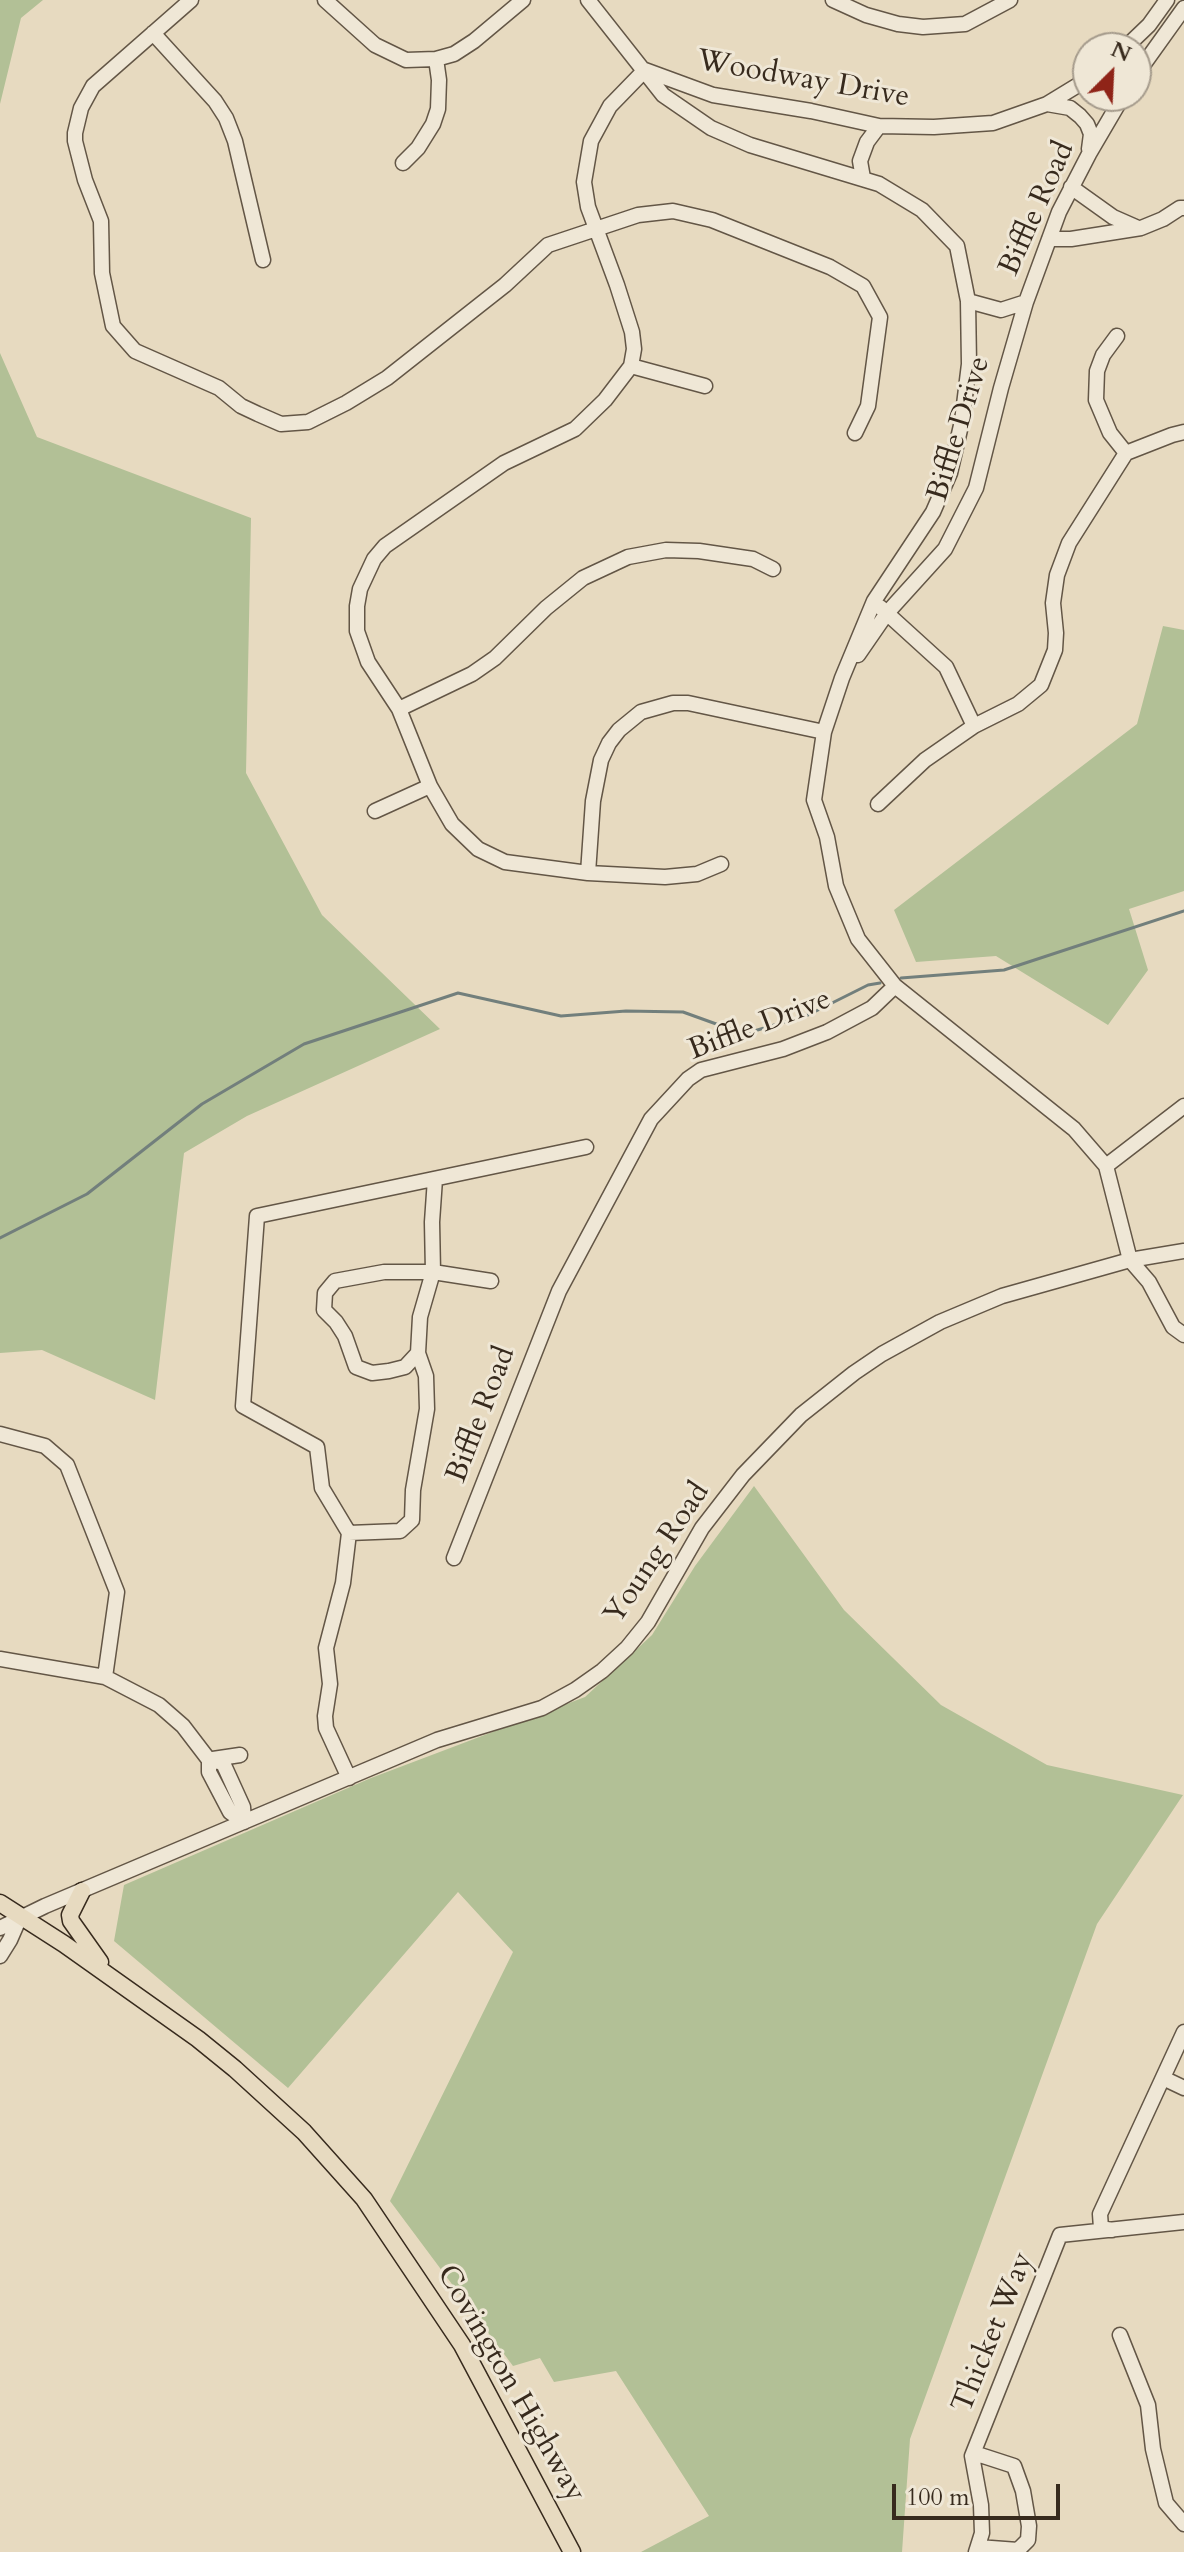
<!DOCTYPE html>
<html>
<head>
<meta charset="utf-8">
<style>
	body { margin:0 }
	#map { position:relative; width:1184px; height:2552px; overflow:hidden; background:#e7dac0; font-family:Cardo,serif }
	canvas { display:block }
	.north { position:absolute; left:1072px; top:32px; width:80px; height:80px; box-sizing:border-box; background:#efe7d6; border:2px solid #a59b8c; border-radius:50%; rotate:24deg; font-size:22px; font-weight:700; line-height:32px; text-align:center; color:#372a1d }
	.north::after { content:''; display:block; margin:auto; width:28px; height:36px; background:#8f2418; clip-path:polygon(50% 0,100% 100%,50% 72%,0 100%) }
	.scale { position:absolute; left:892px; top:2484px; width:168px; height:36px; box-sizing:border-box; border:4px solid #372a1d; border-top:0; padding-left:10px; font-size:24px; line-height:28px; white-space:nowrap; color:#372a1d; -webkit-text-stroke:6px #efe7d6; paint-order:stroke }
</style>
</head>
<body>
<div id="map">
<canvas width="1184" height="2552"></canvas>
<div class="north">N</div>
<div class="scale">100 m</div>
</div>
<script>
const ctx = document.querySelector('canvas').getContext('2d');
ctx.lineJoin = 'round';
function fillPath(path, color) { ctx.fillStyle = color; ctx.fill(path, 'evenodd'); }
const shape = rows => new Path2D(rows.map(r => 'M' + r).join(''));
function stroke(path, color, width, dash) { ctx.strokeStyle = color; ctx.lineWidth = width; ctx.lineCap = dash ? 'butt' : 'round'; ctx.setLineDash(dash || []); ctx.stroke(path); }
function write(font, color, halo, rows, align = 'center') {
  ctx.font = font + ' Cardo,serif'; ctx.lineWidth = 6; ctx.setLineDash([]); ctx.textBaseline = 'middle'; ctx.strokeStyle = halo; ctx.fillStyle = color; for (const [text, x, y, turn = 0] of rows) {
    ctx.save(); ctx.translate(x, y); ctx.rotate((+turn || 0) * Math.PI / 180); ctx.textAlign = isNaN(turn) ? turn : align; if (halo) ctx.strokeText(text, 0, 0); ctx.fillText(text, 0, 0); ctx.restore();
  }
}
const green = shape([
	[0,0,43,0,21,18,0,104],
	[0,353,37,437,251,518,246,773,322,915,440,1029,247,1116,184,1153,155,1400,42,1350,0,1353],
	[1163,626,1184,630,1184,891,1129,909,1148,970,1108,1025,996,956,916,962,894,910,1137,724],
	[754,1486,844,1610,941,1705,1047,1765,1183,1795,1097,1924,910,2439,902,2552,641,2552,709,2516,616,2371,554,2382,540,2358,513,2366,390,2201,513,1952,458,1892,288,2088,114,1941,124,1885,371,1778,585,1697,652,1635,695,1566]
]);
const stream = shape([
	[901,978,1004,970,1184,911],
	[0,1238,87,1194,202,1104,304,1044,458,993,561,1016,626,1011,683,1012,744,1034,808,1015,868,985,880,983]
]);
const minor = shape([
	[191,0,93,86,81,108,75,133,75,141,85,180,101,221,102,273,113,326,135,351,219,388,241,406,258,414,281,424,308,422,346,403,387,378,505,285,548,245,638,215,673,211,712,220,830,267,863,286,880,317,868,406,855,433],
	[325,0,375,45,406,60,436,59,454,54,474,41,523,0],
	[588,0,663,95,711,128,750,145,879,184,922,210,957,246,968,301,969,364,962,421,950,473,933,512,874,601,842,678,824,732,814,800,827,837,836,886,858,939,895,986,1074,1129,1106,1166,1130,1260,1149,1282,1173,1327,1184,1335],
	[833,0,866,15,898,24,923,27,965,24,1010,0],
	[153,33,215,101,226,118,235,141,263,260],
	[1125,48,1149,25,1167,0],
	[645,70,610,106,591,141,584,182,588,207,617,285,632,332,634,349,631,366,605,400,575,429,504,463,385,546,374,559,360,589,357,606,357,631,368,662,399,709,430,786,452,824,478,849,505,862,588,873,665,877,697,874,721,864],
	[645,70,713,95,811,111,879,126,934,127,993,123,1047,104,1088,79],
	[1136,75,1184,8],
	[1047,104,1070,108,1080,116,1087,124,1091,134,1089,149],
	[403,163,418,148,433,124,438,109,439,80,436,59],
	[863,178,860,161,867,142,879,126],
	[1071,187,1113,217,1138,228],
	[1049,239,1071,239,1141,228,1163,219,1180,208,1184,208],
	[968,301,1001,310,1026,302],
	[1117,336,1103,355,1097,371,1096,400,1110,433,1126,453],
	[631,366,705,386],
	[880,607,946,667,974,726],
	[858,655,887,613,945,549,976,488,1001,388,1026,302,1059,212,1089,154,1123,96],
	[399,709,472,674,495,658,546,608,583,578,628,557,666,550,699,551,753,559,773,569],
	[878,804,925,760,974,726,1018,704,1041,685,1055,650,1056,633,1053,603,1057,575,1069,543,1126,453,1172,435,1184,432],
	[375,811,430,786],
	[588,873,593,801,601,760,609,743,619,730,641,712,673,703,688,703,824,732],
	[1106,1166,1184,1106],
	[418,1353,405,1367,389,1371,372,1373,356,1367,345,1336,336,1322,324,1310,325,1293,335,1281,384,1272,433,1272,491,1281],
	[0,1434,45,1446,67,1465,117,1592,105,1677],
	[349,1533,400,1531,412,1520,413,1490,427,1409,426,1376,418,1353,420,1317,433,1272,432,1222,435,1179],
	[454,1558,559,1291,651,1119,688,1079,701,1070,783,1049,827,1032,872,1008,895,986],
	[0,1659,105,1677,159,1705,183,1726,209,1760,223,1763,243,1807,244,1822],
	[213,1759,240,1755],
	[209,1760,209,1772,230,1812,244,1822],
	[349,1778,326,1728,325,1716,330,1684,326,1648,343,1583,349,1533,322,1488,317,1447,243,1406,257,1216,586,1147],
	[0,1928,45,1906,437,1740,542,1708,575,1690,602,1671,627,1648,648,1622,702,1528,743,1475,801,1415,854,1373,882,1354,940,1322,1002,1296,1130,1260,1184,1251],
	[0,1956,10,1940,20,1917],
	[1163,2078,1184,2088],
	[1112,2230,1101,2228,1100,2214,1184,2032],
	[1120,2335,1148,2405,1153,2449,1166,2503,1184,2524],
	[974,2453,1014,2466,1023,2491,1029,2526,1028,2540,1018,2550,978,2547],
	[976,2552,982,2533,981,2505,972,2456,1060,2235,1184,2222]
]);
const major = shape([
	[82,1891,70,1915,71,1921,100,1962],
	[0,1903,64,1944,198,2039,235,2069,304,2132,364,2199,462,2345,572,2552]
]);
const streetNames = [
	["Woodway Drive",803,80,10],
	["Biffle Road",1038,209,-66],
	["Biffle Drive",960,429,-73],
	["Biffle Drive",760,1026,-21],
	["Biffle Road",482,1415,-69],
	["Young Road",658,1554,-56],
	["Thicket Way",994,2333,-68],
	["Covington Highway",510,2384,60]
];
fillPath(green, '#b2c096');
stroke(stream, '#727f7c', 3);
stroke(minor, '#635646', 17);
stroke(major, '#372a1d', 19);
stroke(minor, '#efe7d6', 14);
stroke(major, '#e7dac0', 16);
write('30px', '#372a1d', '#efe7d6', streetNames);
</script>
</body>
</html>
